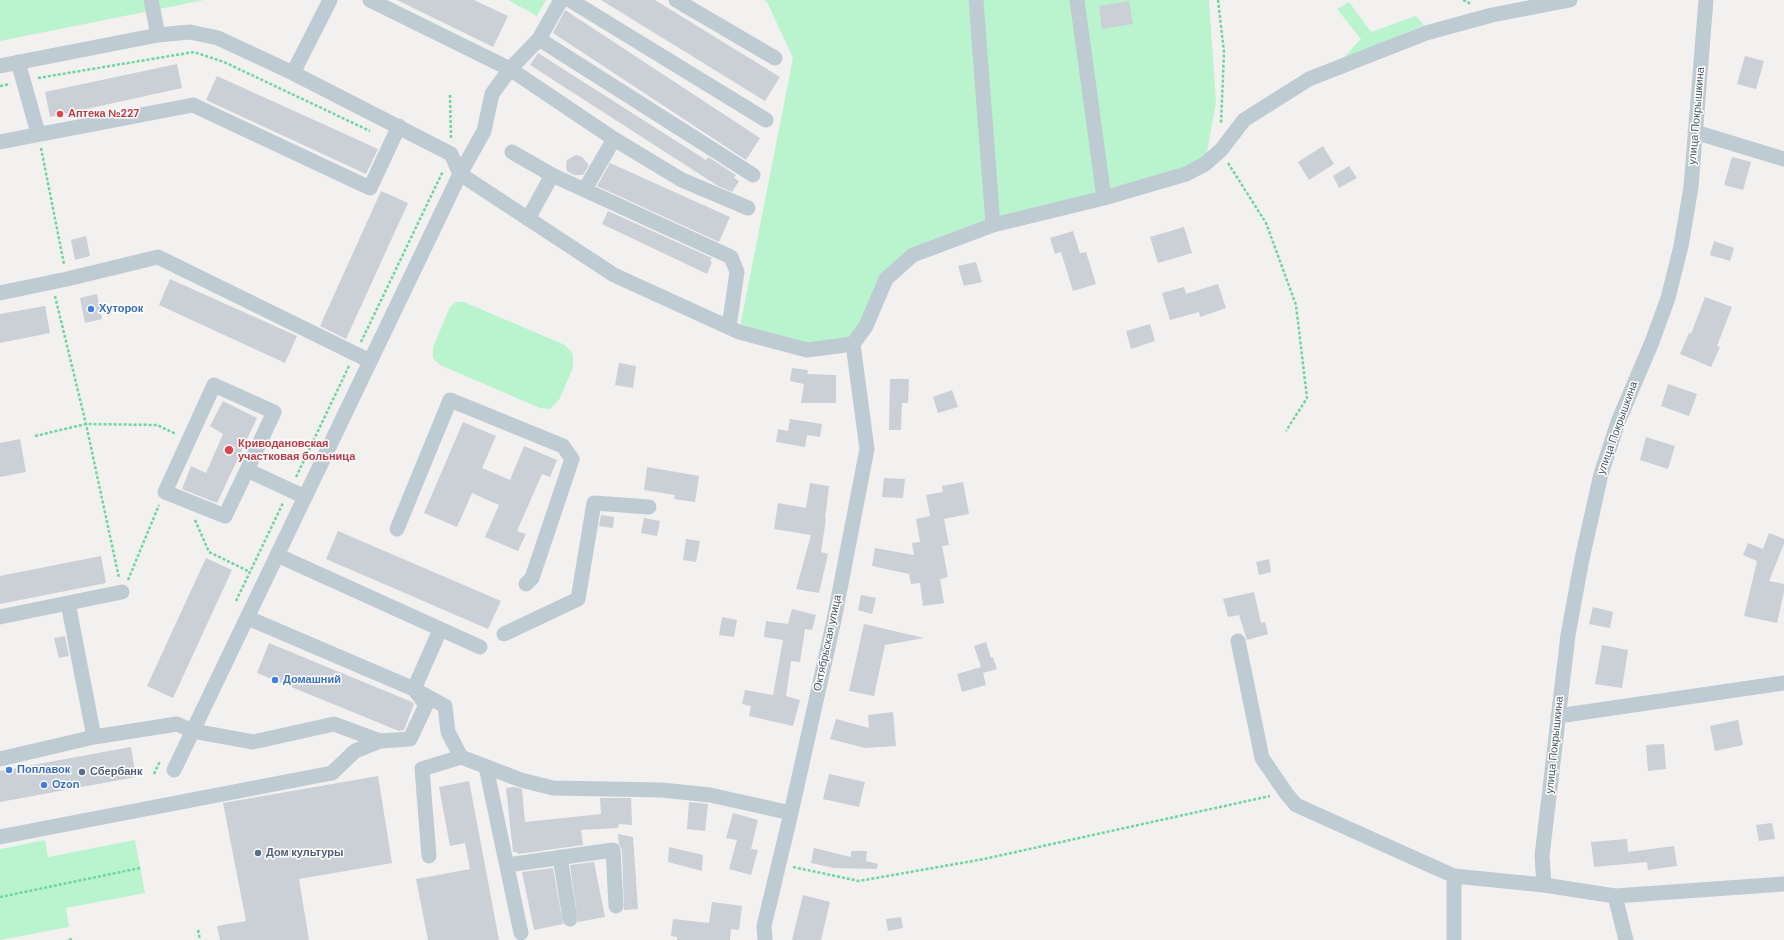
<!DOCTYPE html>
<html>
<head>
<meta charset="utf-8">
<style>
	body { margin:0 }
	canvas { display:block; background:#f3f0f0 }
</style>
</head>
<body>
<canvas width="1784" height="940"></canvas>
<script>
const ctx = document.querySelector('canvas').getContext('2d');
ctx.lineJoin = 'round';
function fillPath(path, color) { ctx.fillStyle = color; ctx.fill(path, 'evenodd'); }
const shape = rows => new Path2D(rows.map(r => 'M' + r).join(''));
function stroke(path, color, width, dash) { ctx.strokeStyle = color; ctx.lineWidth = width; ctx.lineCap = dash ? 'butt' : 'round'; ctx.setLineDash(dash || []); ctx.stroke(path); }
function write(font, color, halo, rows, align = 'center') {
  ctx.font = font + ' "DM Sans",sans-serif'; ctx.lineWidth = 3; ctx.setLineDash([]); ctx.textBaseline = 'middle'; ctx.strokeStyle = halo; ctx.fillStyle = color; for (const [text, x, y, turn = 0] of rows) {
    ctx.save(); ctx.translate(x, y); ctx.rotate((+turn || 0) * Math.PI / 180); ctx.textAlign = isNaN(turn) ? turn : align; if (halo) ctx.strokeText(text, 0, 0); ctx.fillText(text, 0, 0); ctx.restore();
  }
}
const green = shape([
	[0,0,204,0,0,41],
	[508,0,546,0,537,16],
	[764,0,1209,0,1216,102,1205,164,913,255,886,279,853,344,807,350,739,332,793,58,767,2],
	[1349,2,1371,32,1416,16,1424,25,1341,60,1361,39,1337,9],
	[456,302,464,302,565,345,573,354,573,368,559,400,550,409,540,408,440,365,433,358,433,347,450,307],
	[45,840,48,857,135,840,145,893,66,908,69,927,0,940,0,849]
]);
const building = shape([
	[397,0,474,0,508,16,493,47],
	[601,0,655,0,780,77,765,101],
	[1129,1,1133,24,1102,29,1099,6],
	[565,10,760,138,746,160,553,33],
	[538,53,706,160,708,157,736,175,734,178,739,181,732,192,718,186,530,65],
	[1745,56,1764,61,1756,89,1737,84],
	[177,64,182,88,50,117,45,92],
	[217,76,378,149,366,174,206,100],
	[1323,146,1334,164,1309,180,1298,162],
	[576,155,582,157,589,165,583,175,574,175,567,171,566,166,567,160],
	[1732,157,1751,162,1743,190,1724,185],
	[610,163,730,217,719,242,597,186],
	[1349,166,1357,178,1339,188,1333,176],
	[381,191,408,203,346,339,320,326],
	[608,211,712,258,710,261,712,262,707,274,602,224],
	[1184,227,1192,253,1158,263,1150,237],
	[1073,231,1080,253,1086,252,1096,284,1073,291,1061,252,1055,254,1050,238],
	[86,236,90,256,75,260,71,240],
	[1714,241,1734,248,1730,261,1710,255],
	[976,262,982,282,964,286,958,266],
	[170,279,297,336,285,363,159,305],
	[1218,284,1226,308,1200,317,1199,312,1170,320,1162,293,1184,287,1186,294],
	[97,294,102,319,85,323,80,298],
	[1705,297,1732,307,1717,346,1720,347,1711,367,1680,354,1689,333,1691,334],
	[45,306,50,333,0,343,0,314],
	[1150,324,1155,341,1131,349,1126,331],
	[619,363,636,366,633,388,615,385],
	[792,368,808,370,807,374,836,375,836,403,801,403,804,384,790,381],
	[890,379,909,379,908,403,902,403,901,430,889,430],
	[1668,384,1697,394,1689,416,1661,406],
	[952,390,958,407,938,413,933,397],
	[223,401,257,418,217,503,182,489,191,466,206,473,223,434,210,426],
	[790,419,822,424,820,437,807,435,805,447,776,442,778,429,788,431],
	[463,422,496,436,482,468,510,480,524,446,557,460,550,477,542,474,517,531,526,534,518,551,485,537,499,505,472,493,457,527,424,513],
	[1646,437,1675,446,1668,469,1640,460],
	[20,439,26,472,0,477,0,443],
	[647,467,699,476,695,502,674,499,675,495,644,490],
	[884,478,905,479,903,498,882,497],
	[963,482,969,514,944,519,949,545,942,546,948,577,940,579,944,603,923,606,920,583,911,584,909,574,872,566,875,548,914,555,912,543,920,542,916,519,930,516,926,495,943,492,942,486],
	[810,483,829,486,825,519,826,519,821,552,828,554,819,593,796,589,811,535,774,529,778,503,806,508],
	[601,515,614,517,613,528,599,526],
	[644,518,660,521,657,536,641,533],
	[338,531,501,601,488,629,326,559],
	[1769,533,1784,539,1784,544,1769,581,1784,584,1784,592,1777,623,1744,616,1757,561,1743,555,1748,543,1763,549],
	[686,539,700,541,696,562,683,560],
	[101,556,106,583,0,604,0,576],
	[206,558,232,570,173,698,147,686],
	[1269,559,1271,572,1259,575,1256,562],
	[1254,592,1261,623,1265,622,1268,634,1247,640,1239,615,1228,617,1223,599],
	[861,595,876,598,872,614,858,610],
	[1593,607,1613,612,1610,628,1589,624],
	[792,609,816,615,812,630,805,629,800,662,791,661,786,696,800,700,793,726,749,716,751,706,742,704,745,690,773,695,783,640,764,637,766,621,788,624],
	[722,617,737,620,734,637,719,635],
	[864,624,924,638,885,645,874,696,849,691],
	[65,636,69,656,59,658,54,638],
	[986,642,991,658,993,657,997,669,983,673,986,685,962,692,957,674,981,667,974,646],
	[269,643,412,702,414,704,404,730,399,731,257,673],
	[1602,645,1628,650,1622,688,1595,684],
	[893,712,896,746,865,748,830,739,836,719,869,728,868,715],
	[1738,720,1743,745,1715,751,1710,726],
	[1664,744,1666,769,1648,771,1646,745],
	[131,747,136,777,0,802,0,771],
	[829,774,865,782,859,807,823,799],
	[378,776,392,863,299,879,309,940,220,940,217,926,246,921,223,803],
	[469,781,499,940,428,940,416,879,470,869,465,843,450,846,439,787],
	[514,787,522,789,525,822,601,814,600,798,631,798,632,825,619,824,618,828,581,830,583,845,518,854,517,852,513,852,506,788],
	[689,802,708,804,705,831,687,829],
	[733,813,758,820,751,849,758,850,751,875,729,869,737,840,726,838],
	[1772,823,1775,839,1759,841,1756,825],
	[618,834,633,837,638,909,624,910,622,850,619,844],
	[1627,839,1628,852,1674,846,1677,866,1648,870,1647,862,1594,867,1591,842],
	[669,847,703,855,702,871,668,862],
	[814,848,851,857,851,851,867,851,866,861,878,864,877,869,834,868,811,863],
	[594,862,605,917,578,922,570,865],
	[553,868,563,924,534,930,522,872],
	[803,895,830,902,821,940,792,940],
	[712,902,742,906,739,930,731,929,730,940,677,940,677,937,671,936,673,919,709,923],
	[901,917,903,928,888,931,886,919]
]);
const path = shape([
	[1218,0,1224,52,1221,124],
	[1463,0,1471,4],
	[38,78,194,52,224,62,370,131],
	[0,86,10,84],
	[450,95,451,138],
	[41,148,64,264],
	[1228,163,1266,223,1296,305,1307,398,1286,431],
	[55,296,86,424,119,578],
	[361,342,443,171],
	[35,436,86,424,157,425,176,434],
	[296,477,349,366],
	[195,520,209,552,250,572],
	[128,580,159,505],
	[236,601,283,503],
	[154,774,160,761],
	[793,867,859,881,984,859,1270,796],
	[0,897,140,868],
	[198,930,200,940],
	[69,940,72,939]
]);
const minor = shape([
	[151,0,158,35],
	[370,0,510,69,614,139,682,180,748,208],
	[570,0,766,120],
	[676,0,775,58],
	[976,0,993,225],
	[1077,0,1104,198],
	[539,39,753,175],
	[18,62,38,133],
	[0,66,158,35,190,32,218,38,293,73,451,154,460,174,614,275,739,332,807,350,853,344,866,326,886,279,913,255,993,225,1104,198,1186,174,1205,164,1221,150,1244,120,1309,79,1426,33,1492,15,1570,0],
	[293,73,330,0],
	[1695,132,1784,159],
	[0,142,193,105,370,188,399,126],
	[512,152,552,175,731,257,737,272,729,327],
	[585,189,614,139],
	[528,219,552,175],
	[0,293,67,279,158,257,370,361],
	[247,470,225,516,165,492,214,385,274,412,247,470,305,497],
	[397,529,450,400,563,446,572,459,532,578,526,584],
	[277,555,480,647],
	[68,603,94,737],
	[0,617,122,592],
	[440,630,414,689,445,706,448,732,461,757,521,780,553,788,662,790,710,795,791,813],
	[504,634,578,599,594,503,649,507],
	[1238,641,1262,758,1286,793,1296,805,1454,876,1544,885,1615,896,1784,884],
	[1558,716,1784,683],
	[0,759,94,737,177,724,193,731,253,742,334,724,380,741,410,739,426,705,414,689,248,618],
	[486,767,521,933],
	[174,770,460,174,484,131,492,94,510,69,539,39,561,0],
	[0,837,332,773,355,751,380,741],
	[429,856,422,769,461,757],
	[560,857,570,919],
	[507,865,613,850,616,906],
	[1454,876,1454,940],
	[1544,885,1542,856,1568,635,1582,559,1601,474,1618,422,1652,342,1668,298,1681,246,1691,187,1706,0],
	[1615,896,1626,940],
	[765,940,764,926,791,813,834,620,867,449,853,344]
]);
const markers = [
	[60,114,4,"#e0444e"],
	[91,309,4,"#3f7fe0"],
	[229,450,5,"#e0444e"],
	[275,680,4,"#3f7fe0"],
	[9,770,4,"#3f7fe0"],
	[82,772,4,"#5c6f8a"],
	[44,785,4,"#3f7fe0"],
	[258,853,4,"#5c6f8a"]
];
const healthNames = [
	["Аптека №227",68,114],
	["Криводановская",238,444],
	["участковая больница",238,457]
];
const streetNames = [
	["улица Покрышкина",1697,116,-85],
	["улица Покрышкина",1618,428,-70],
	["Октябрьская улица",828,643,-78],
	["улица Покрышкина",1555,745,-84]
];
const shopNames = [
	["Хуторок",99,309],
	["Домашний",283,680],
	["Поплавок",17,770],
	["Ozon",52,785]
];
const serviceNames = [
	["Сбербанк",90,772],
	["Дом культуры",266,853]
];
fillPath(green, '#baf4ce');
fillPath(building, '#cbcfd6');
stroke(path, '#6ed69f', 2.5, [3, 2]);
stroke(minor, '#bfcbd3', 15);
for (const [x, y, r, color] of markers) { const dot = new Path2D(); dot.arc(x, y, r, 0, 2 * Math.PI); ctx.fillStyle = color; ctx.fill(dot); stroke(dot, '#fff', 1.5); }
write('bold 11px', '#be3a42', '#fff', healthNames, 'left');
write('11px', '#465460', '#fff', streetNames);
write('bold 11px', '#366cbe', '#fff', shopNames, 'left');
write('bold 11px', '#4e5e75', '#fff', serviceNames, 'left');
</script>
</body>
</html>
